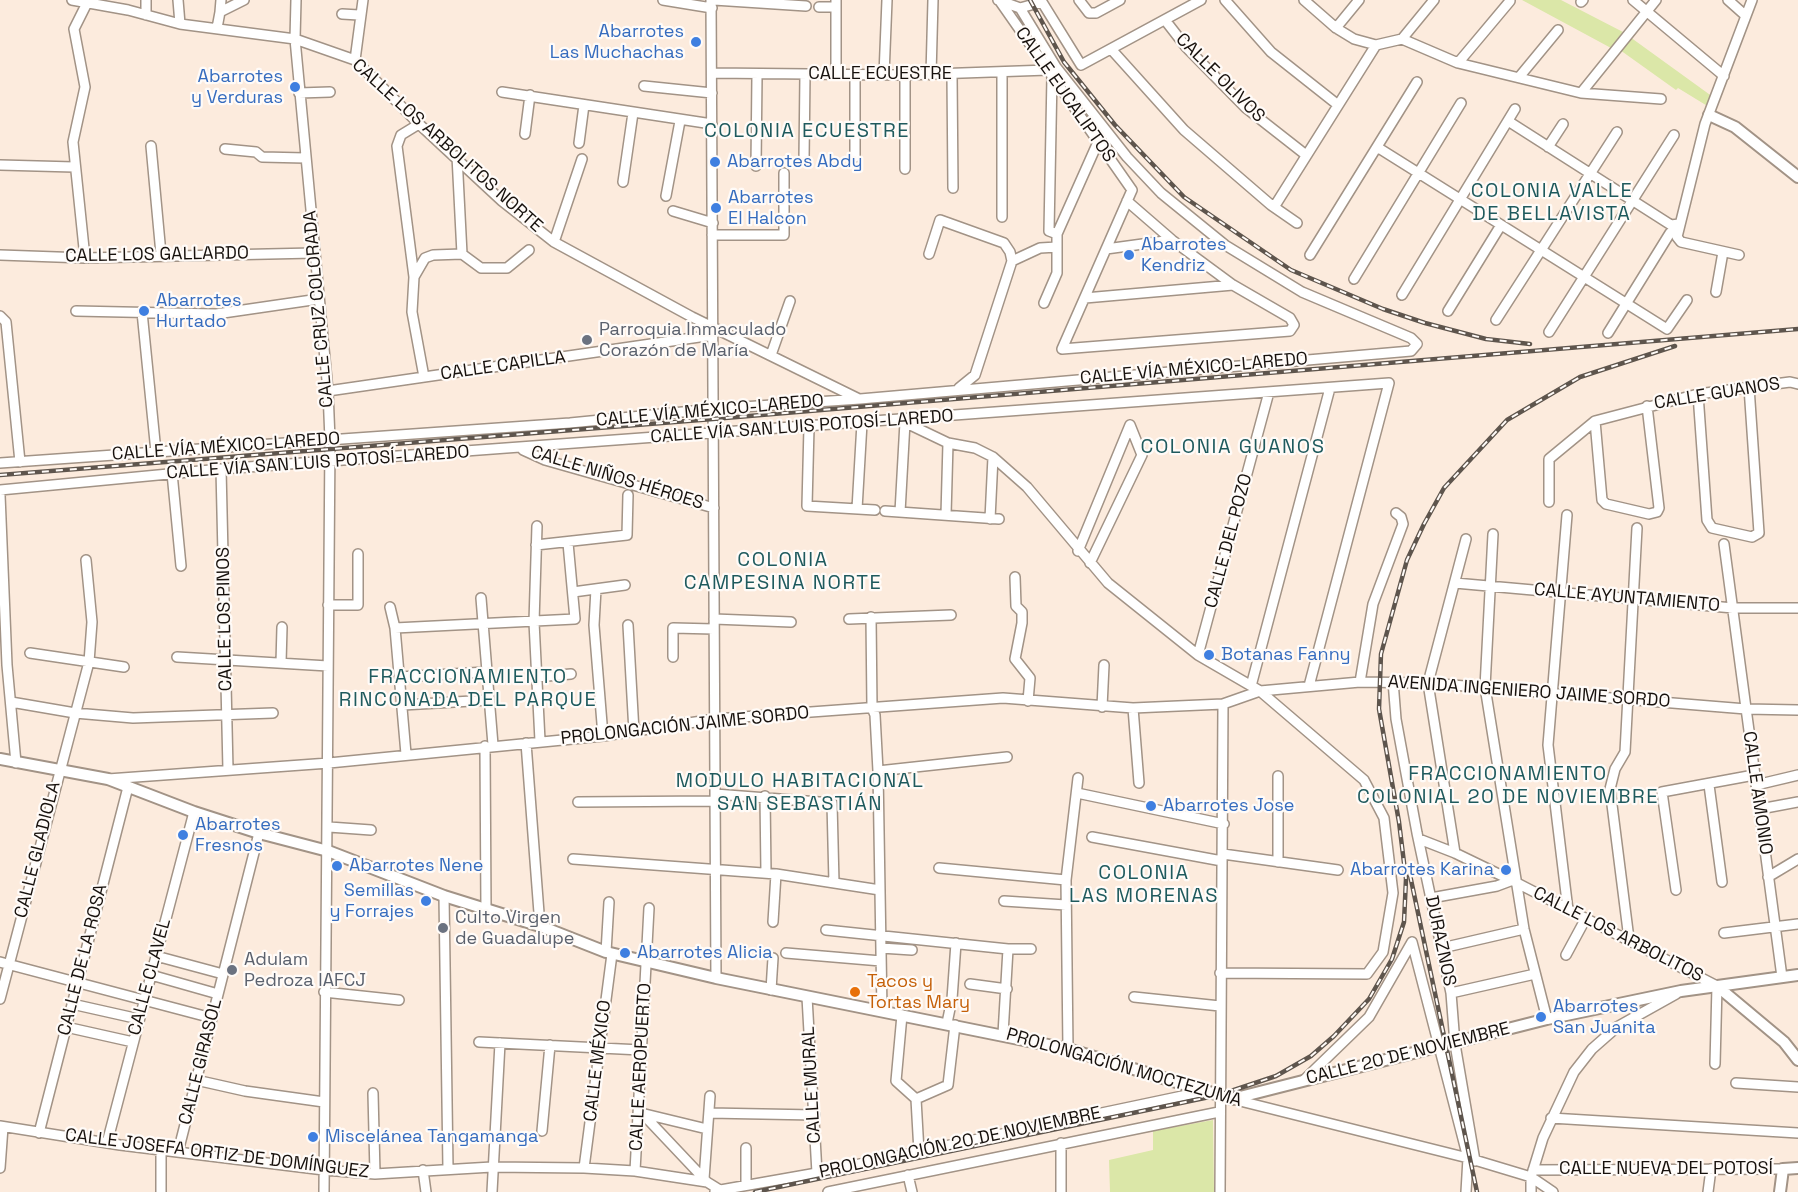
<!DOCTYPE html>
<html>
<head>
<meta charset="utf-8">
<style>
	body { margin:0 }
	canvas { display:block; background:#fcebdd }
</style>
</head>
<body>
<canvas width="1798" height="1192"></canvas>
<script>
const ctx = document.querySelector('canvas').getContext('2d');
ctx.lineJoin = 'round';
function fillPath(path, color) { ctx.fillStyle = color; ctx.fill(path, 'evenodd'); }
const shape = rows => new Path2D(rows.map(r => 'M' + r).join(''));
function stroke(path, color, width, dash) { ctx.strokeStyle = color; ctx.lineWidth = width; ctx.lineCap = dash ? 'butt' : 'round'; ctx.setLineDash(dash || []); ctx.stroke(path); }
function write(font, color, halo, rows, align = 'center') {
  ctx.font = font + ' "Space Grotesk",sans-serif'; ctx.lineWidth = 4.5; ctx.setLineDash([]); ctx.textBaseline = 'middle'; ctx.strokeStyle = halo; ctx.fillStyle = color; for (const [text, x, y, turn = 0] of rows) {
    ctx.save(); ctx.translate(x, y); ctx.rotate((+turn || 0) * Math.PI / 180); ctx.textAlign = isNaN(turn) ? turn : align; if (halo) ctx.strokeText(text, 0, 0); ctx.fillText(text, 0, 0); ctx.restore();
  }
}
const green = shape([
	[1522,0,1561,0,1623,32,1611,48],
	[1630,37,1713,97,1709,107,1678,88,1676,90,1620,50],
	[1213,1120,1214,1192,1110,1192,1109,1160,1153,1150,1153,1131]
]);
const minor = shape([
	[72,0,128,10,180,24,295,39,355,60,419,124,502,201,554,242,692,317,859,399],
	[178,0,180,24],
	[296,0,295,39,328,391,330,440,324,1192],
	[663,0,712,8],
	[711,0,716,978],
	[714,0,806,6],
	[999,0,1132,190,1062,349,1290,331,1294,325,1290,318,1233,285,1172,240,1127,201],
	[1079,0,1089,13,1096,13,1120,0],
	[1225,0,1271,52,1338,105],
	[1304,0,1336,28,1354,39,1376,45,1402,39,1434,0],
	[1633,0,1724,76],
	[1728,0,1746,16],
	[1581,2,1583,0],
	[819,7,836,7],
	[1020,8,1042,2,1081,65,1201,0],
	[220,12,221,0],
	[342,14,359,15],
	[146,15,146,0],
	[1165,20,1186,47,1246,108,1306,155],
	[217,28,220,12,244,0],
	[1336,28,1359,0],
	[1402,39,1458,63,1581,93,1661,99],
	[1111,49,1184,130,1271,205,1276,204,1376,45],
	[355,60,363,0],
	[1458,63,1510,1],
	[712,73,905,75,1048,70],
	[1002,73,1002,217],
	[836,75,836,0],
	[884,75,887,0],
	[905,75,905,169],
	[931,75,933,0],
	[952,75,953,188],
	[855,76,855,157],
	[1052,76,1049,231,1057,234],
	[1520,76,1558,30],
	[644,86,712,93],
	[502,92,712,124],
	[299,93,330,92],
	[1581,93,1656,0],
	[1508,121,1671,225,1679,224],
	[419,124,401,135,397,146,414,277,412,312,424,377],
	[525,134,530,95],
	[579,143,584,105],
	[151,146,161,254],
	[1377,147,1667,329,1687,300],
	[1548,147,1563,124],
	[225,149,256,152,262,157,305,158],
	[457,156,462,254],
	[804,160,805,74],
	[0,165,74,167],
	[756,166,757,75],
	[623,182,633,113],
	[666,196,680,121],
	[1271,205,1297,223],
	[673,211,713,223],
	[712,235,784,235,784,173],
	[554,242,582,159],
	[1106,249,1172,240],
	[929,254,940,220,1004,243,1010,252,1012,261,975,375,959,388],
	[0,255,85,258,314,253],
	[1310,255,1417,82],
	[1739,255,1681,242,1677,237,1705,124,1752,0],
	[85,258,73,142,85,87,74,29,87,3],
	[1012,261,1040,248,1057,247],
	[414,277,425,258,433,255,462,254,481,268,507,268,529,250],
	[1354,279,1461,103],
	[1716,292,1723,252],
	[1402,295,1515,109],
	[1085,298,1233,285],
	[1044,303,1057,273,1057,234,1098,142],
	[76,311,216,314,319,299],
	[1448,311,1501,225],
	[142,312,156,452],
	[0,316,6,322,20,462],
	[1496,320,1617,132],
	[1549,332,1674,135],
	[1608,333,1670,233,1678,230],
	[771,355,790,301],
	[328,391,713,335],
	[1698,394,1707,520,1712,528,1752,537,1759,533,1749,387],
	[902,421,948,443,975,448,993,457,1027,487,1108,583,1198,655,1260,691,1364,780,1384,818,1393,893,1383,952,1367,974,1220,973],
	[1595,421,1602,500,1606,504,1649,514,1657,512,1659,508,1647,406],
	[809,427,807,506,875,510],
	[523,450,545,460,714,508],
	[0,463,570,423,713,409,860,399,1411,351,1417,344,1411,338,1302,292,1225,245,1161,193,1127,157,1056,67,1020,8,998,0],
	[221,469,228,770],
	[172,473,181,566],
	[0,490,221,469,1389,383,1309,686],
	[0,495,7,665,16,763],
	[1549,502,1549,459,1595,421,1698,394,1790,382,1798,384],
	[857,509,862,423],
	[885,511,999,519],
	[900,512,905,422],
	[946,515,948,443],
	[1567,515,1548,745,1568,910],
	[990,519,993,457],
	[537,526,534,622,540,741],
	[1493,534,1485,687,1524,929,1547,1019],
	[1724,544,1782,977],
	[536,545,627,535,628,495],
	[1078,551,1130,425],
	[1090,563,1142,455,1130,425],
	[1015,577,1016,606,1022,612,1022,623,1015,659,1030,678,1028,701],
	[1455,583,1733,608,1798,608],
	[596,589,594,625,603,736],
	[573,592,625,585],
	[481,598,493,745],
	[328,605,358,605,358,554],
	[390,607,395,628,406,754],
	[871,617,872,708,875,715,878,771,882,1011],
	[714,619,791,622],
	[849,619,951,615],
	[628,625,634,732],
	[395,628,575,619,568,543],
	[30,653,124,667],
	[1198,655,1269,392],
	[177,657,328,666],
	[673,657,673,628,714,629],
	[281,663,282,627],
	[399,677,486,672],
	[536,677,571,674],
	[1393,681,1396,719,1417,833,1451,993,1455,1044,1475,1161],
	[1360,682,1373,604,1403,524,1401,517,1396,513],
	[1251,686,1330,388],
	[11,702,75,713,133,718,273,713],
	[403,705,489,700],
	[1102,707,1104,665],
	[1133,708,1139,783],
	[526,743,540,926],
	[485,746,486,910],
	[878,771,1007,757],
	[1278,776,1278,862],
	[108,779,329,763,603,736,715,719,1003,698,1133,708,1223,704,1260,691,1360,682,1428,683,1746,709,1798,710],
	[1709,785,1722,882],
	[1756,785,1798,775],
	[1077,793,1224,824],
	[715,794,832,803,834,883],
	[765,796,766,873],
	[578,802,715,801],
	[1760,809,1798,802],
	[329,827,371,830],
	[1092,837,1222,861],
	[1419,839,1455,853,1517,883,1717,986,1715,1064],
	[1455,853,1428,683,1466,539],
	[1223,854,1338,870],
	[573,859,776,874,880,890],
	[939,868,1066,880],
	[1768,877,1798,859],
	[1676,890,1662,792,1754,775],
	[444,896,448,1169],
	[1431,898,1497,886,1513,880],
	[1004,901,1066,905],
	[773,922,776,874],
	[826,930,1008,949,1031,949],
	[1724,933,1798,924],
	[1629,939,1610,789,1615,769,1625,752,1637,528],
	[1412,942,1468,1158,1466,1192],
	[881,948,912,950],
	[1442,948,1524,929],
	[606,952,609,902],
	[786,953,881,961],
	[1566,955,1586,918],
	[156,956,223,974],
	[0,962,212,1018],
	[151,975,218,994],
	[970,984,1007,989],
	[771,990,773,958],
	[324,992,399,1000],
	[1451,993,1535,974],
	[807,997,817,1173],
	[1134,997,1220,1006],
	[0,999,89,662,92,622,86,560],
	[72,1004,139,1019],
	[902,1015,896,1081,916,1099,919,1152],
	[947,1023,952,999,956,943],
	[66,1027,133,1042],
	[1003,1034,1008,949],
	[479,1042,641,1050],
	[1068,1049,1066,880,1078,778],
	[196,1080,245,1091,324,1102],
	[1304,1080,1369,1017,1412,942],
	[1736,1083,1798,1087],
	[373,1093,375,1174],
	[916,1099,948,1085,955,1025],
	[1232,1099,1468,1158,1531,1177,1553,1192],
	[639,1110,707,1182],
	[709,1113,815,1115],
	[645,1114,707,1129],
	[1551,1118,1798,1133],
	[0,1126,120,1145,324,1170,375,1174,492,1167,584,1168,635,1171,707,1182,720,1190],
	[542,1131,550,1045],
	[39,1133,128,787],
	[107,1143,194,812],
	[1061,1143,1061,1192],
	[746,1148,746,1184],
	[178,1152,259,833],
	[0,1168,3,1127],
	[584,1168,612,954],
	[423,1170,426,1192],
	[1533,1170,1783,1169],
	[635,1171,649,908],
	[908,1175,912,1192],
	[704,1179,710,1096],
	[715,1191,817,1173,1206,1091],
	[161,1192,161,1150],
	[492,1192,500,1043],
	[828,1192,1219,1112],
	[1220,1192,1223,704],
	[1531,1192,1531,1177,1543,1138,1574,1072,1592,1049,1617,1027,1676,994],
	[1708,1192,1711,1169]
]);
const major = shape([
	[1709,115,1735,127,1798,177],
	[0,759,108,779,194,812,259,833,328,851,444,896,540,926,606,952,716,978,1068,1049,1232,1099,1547,1019,1681,991,1798,975],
	[1717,986,1784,1042,1798,1060],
	[1780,1192,1783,1169,1798,1168]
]);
const rail = shape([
	[1030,0,1064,62,1115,125,1184,197,1291,270,1383,309,1425,323,1486,339,1530,344],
	[0,475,713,419,1798,329],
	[1410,875,1477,1192],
	[755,1192,1219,1095,1276,1076,1311,1056,1334,1036,1369,999,1392,959,1404,922,1406,879,1399,822,1379,709,1381,654,1407,560,1424,524,1444,488,1507,420,1580,377,1675,346]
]);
const markers = [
	[696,42,6,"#3f7fe0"],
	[295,87,6,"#3f7fe0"],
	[715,162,6,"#3f7fe0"],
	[716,208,6,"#3f7fe0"],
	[1129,255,6,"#3f7fe0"],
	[144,311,6,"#3f7fe0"],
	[587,340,6,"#6b7280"],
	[1209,655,6,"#3f7fe0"],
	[1151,806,6,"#3f7fe0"],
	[183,835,6,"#3f7fe0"],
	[337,866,6,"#3f7fe0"],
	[1506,870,6,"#3f7fe0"],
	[426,901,6,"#3f7fe0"],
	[443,928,6,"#6b7280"],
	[625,953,6,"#3f7fe0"],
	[232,970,6,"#6b7280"],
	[855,992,6,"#e8710a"],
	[1541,1017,6,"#3f7fe0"],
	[313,1137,6,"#3f7fe0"]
];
const shopNames = [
	["Abarrotes",684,32,"right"],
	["Las Muchachas",684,53,"right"],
	["Abarrotes",283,77,"right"],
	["y Verduras",283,98,"right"],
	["Abarrotes Abdy",727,162],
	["Abarrotes",728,198],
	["El Halcon",728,219],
	["Abarrotes",1141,245],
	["Kendriz",1141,266],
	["Abarrotes",156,301],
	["Hurtado",156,322],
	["Botanas Fanny",1221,655],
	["Abarrotes Jose",1163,806],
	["Abarrotes",195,825],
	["Fresnos",195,846],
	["Abarrotes Nene",349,866],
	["Abarrotes Karina",1494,870,"right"],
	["Semillas",414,891,"right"],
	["y Forrajes",414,912,"right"],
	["Abarrotes Alicia",637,953],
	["Abarrotes",1553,1007],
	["San Juanita",1553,1028],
	["Miscelánea Tangamanga",325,1137]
];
const streetNames = [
	["CALLE ECUESTRE",880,74],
	["CALLE OLIVOS",1220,78,45],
	["CALLE EUCALIPTOS",1065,95,55],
	["CALLE LOS ARBOLITOS NORTE",447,146,42],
	["CALLE LOS GALLARDO",157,255,-1],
	["CALLE CRUZ COLORADA",319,309,-95],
	["CALLE CAPILLA",503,366,-8],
	["CALLE VÍA MÉXICO-LAREDO",1194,369,-5],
	["CALLE GUANOS",1717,394,-9],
	["CALLE VÍA MÉXICO-LAREDO",710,411,-5],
	["CALLE VÍA SAN LUIS POTOSÍ-LAREDO",802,427,-4],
	["CALLE VÍA MÉXICO-LAREDO",226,447,-4],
	["CALLE VÍA SAN LUIS POTOSÍ-LAREDO",318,463,-4],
	["CALLE NIÑOS HÉROES",617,478,17],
	["CALLE DEL POZO",1229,541,-75],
	["CALLE AYUNTAMIENTO",1627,598,5],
	["CALLE LOS PINOS",225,619,-91],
	["AVENIDA INGENIERO JAIME SORDO",1529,692,4],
	["PROLONGACIÓN JAIME SORDO",685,726,-6],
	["CALLE AMONIO",1757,793,82],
	["CALLE GLADIOLA",38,850,-76],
	["CALLE LOS ARBOLITOS",1618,935,27],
	["DURAZNOS",1440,941,78],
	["CALLE DE LA ROSA",83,960,-76],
	["CALLE CLAVEL",150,977,-75],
	["CALLE 20 DE NOVIEMBRE",1408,1054,-14],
	["CALLE MÉXICO",598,1061,-83],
	["CALLE GIRASOL",201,1062,-76],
	["CALLE AEROPUERTO",641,1067,-87],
	["PROLONGACIÓN MOCTEZUMA",1124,1068,16],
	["CALLE MURAL",812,1085,-93],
	["PROLONGACIÓN 20 DE NOVIEMBRE",960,1143,-12],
	["CALLE JOSEFA ORTIZ DE DOMÍNGUEZ",217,1154,7],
	["CALLE NUEVA DEL POTOSÍ",1666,1169]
];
const worshipNames = [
	["Parroquia Inmaculado",599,330],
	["Corazón de María",599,351],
	["Culto Virgen",455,918],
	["de Guadalupe",455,939],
	["Adulam",244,960],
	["Pedroza IAFCJ",244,981]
];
const foodNames = [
	["Tacos y",867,982],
	["Tortas Mary",867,1003]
];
const neighbourhoodNames = [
	["COLONIA ECUESTRE",807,132],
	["COLONIA VALLE",1552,192],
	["DE BELLAVISTA",1552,215],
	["COLONIA GUANOS",1233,448],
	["COLONIA",783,561],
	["CAMPESINA NORTE",783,584],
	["FRACCIONAMIENTO",468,678],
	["RINCONADA DEL PARQUE",468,701],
	["FRACCIONAMIENTO",1508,775],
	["COLONIAL 20 DE NOVIEMBRE",1508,798],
	["MODULO HABITACIONAL",800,782],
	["SAN SEBASTIÁN",800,805],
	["COLONIA",1144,874],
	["LAS MORENAS",1144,897]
];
fillPath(green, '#dbe7a8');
stroke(minor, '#a29386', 12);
stroke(major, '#a29386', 14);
stroke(minor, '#fff', 9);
stroke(major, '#fff', 10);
stroke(rail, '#5e554d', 4.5);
stroke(rail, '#fffbf8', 2, [7]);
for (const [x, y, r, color] of markers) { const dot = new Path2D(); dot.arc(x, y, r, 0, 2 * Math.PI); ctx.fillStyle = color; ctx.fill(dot); stroke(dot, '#fffbf8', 2); }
write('18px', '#366cbe', '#fffbf8', shopNames, 'left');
write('18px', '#17110d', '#fffbf8', streetNames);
write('18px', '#5b616d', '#fffbf8', worshipNames, 'left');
write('18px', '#c56008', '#fffbf8', foodNames, 'left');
ctx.letterSpacing = '1.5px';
write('20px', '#1f5a5d', '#fffbf8', neighbourhoodNames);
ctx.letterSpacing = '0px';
</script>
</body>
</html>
